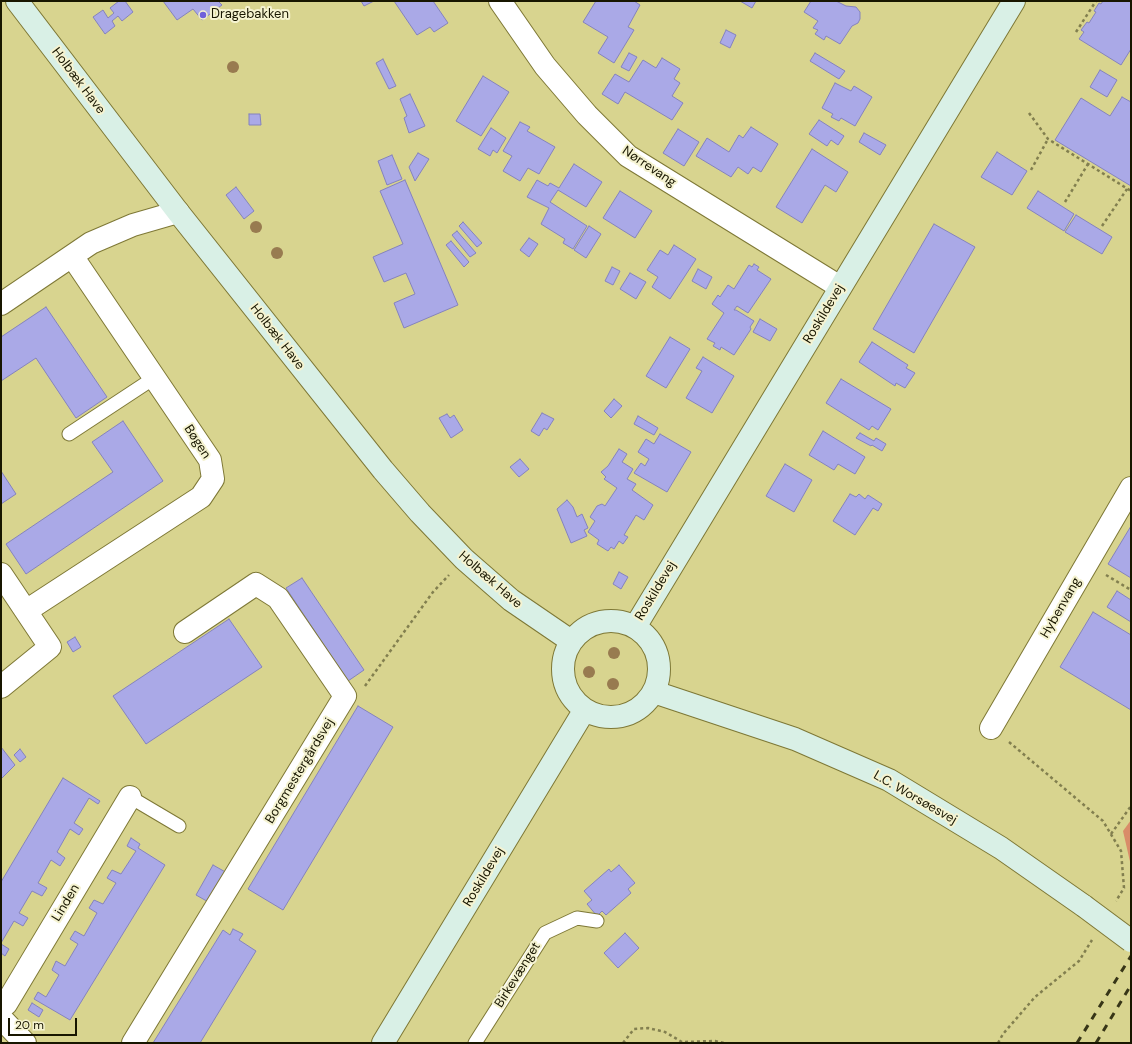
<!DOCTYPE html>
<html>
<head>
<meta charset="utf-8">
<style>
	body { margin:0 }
	#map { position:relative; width:1132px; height:1044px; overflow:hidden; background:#d8d48f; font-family:"DM Sans",sans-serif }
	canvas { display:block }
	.frame { position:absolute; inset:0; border:2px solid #181600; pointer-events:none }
	.scale { position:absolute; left:8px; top:1018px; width:69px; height:18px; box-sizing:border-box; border:2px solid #181600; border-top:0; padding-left:5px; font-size:12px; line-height:14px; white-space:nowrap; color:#181600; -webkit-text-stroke:3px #f5f3d1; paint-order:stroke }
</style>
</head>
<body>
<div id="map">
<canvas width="1132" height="1044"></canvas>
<div class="frame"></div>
<div class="scale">20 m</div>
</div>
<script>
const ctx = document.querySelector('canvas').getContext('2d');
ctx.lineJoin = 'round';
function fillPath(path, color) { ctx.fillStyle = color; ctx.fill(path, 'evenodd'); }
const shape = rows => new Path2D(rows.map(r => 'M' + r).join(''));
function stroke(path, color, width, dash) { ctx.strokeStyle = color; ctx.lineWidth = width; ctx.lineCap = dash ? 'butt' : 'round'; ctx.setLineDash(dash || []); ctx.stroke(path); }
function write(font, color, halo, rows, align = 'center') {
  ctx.font = font + ' "DM Sans",sans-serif'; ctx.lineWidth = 4; ctx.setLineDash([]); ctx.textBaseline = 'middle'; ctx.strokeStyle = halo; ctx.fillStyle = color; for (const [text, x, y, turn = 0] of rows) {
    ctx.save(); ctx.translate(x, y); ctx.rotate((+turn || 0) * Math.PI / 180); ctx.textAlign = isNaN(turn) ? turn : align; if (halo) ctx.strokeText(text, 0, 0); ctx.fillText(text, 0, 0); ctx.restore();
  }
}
const green = shape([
	[1131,820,1131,866,1123,831]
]);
const building = shape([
	[119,1,125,1,133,12,122,21,118,16,112,21,115,26,105,34,93,17,103,10,108,18,114,13,110,8,119,1],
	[163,1,218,1,222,5,202,20,193,9,177,20,163,1],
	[361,1,374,1,364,6,361,1],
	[394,1,433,1,448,23,434,32,430,27,417,35,394,1],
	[596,1,634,1,640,5,628,27,634,30,614,63,598,53,608,37,583,22,596,1],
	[740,1,756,1,752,8,740,1],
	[811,1,836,1,846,6,856,7,860,12,860,19,858,23,852,26,840,44,826,36,824,40,815,34,818,30,813,28,818,21,804,12,811,1],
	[1103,1,1131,1,1131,49,1121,65,1079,39,1084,32,1081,30,1087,22,1089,23,1096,12,1094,11,1099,3,1101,4,1103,1],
	[726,30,736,35,730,48,720,43,726,30],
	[629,53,637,57,629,71,621,67,629,53],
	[815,53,845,71,839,79,810,61,815,53],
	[662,58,680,69,674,79,680,83,672,96,683,103,672,120,625,92,618,104,602,94,615,74,629,82,643,60,656,68,662,58],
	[383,59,396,86,389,89,376,63,383,59],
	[1100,70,1117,80,1107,97,1090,87,1100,70],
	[483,76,509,92,481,136,456,121,483,76],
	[835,83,851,91,854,86,872,97,855,126,841,118,839,121,831,117,833,114,822,108,835,83],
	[410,94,425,126,409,133,404,118,407,116,400,99,410,94],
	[1122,97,1131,102,1131,186,1055,140,1081,98,1110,116,1122,97],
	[249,114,260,114,261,125,249,125,249,114],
	[819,120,844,136,838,145,831,140,827,146,809,134,819,120],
	[520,122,530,127,527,131,555,147,539,174,528,168,520,181,503,171,512,156,503,151,520,122],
	[751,127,778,144,761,172,753,167,748,174,738,167,731,177,696,156,707,138,729,152,739,135,743,138,751,127],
	[491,128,506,138,497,153,493,150,490,156,478,149,491,128],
	[678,129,699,142,684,166,663,153,678,129],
	[864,133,886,145,880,155,859,142,864,133],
	[812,149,848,172,836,192,825,185,802,223,776,207,812,149],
	[997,152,1027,171,1012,195,981,177,997,152],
	[418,153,429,159,415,181,409,167,418,153],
	[392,155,402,179,387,185,378,161,392,155],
	[574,164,602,182,586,207,558,190,550,202,587,226,573,249,563,243,565,239,541,224,549,208,527,197,537,180,548,186,550,183,559,188,574,164],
	[405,180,458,305,404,328,394,303,415,294,406,273,384,282,373,257,403,244,380,191,405,180],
	[236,187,254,211,244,219,226,195,236,187],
	[620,191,652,211,635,238,603,218,620,191],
	[1038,191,1074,214,1064,231,1027,208,1038,191],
	[1076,215,1112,237,1102,254,1065,232,1076,215],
	[463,222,482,243,477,247,459,226,463,222],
	[934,224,975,247,914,353,873,329,934,224],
	[589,226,601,234,586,258,574,250,589,226],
	[457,231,476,253,470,257,452,235,457,231],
	[529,238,538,244,529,257,520,250,529,238],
	[451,241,469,262,464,267,446,245,451,241],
	[674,245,696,259,670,299,652,287,658,277,647,270,660,250,668,255,674,245],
	[754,264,759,267,757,270,771,279,748,313,737,306,734,310,736,310,754,321,750,327,751,329,734,355,721,347,720,350,713,346,715,343,707,339,724,313,712,304,718,295,720,297,728,285,734,289,749,265,752,267,754,264],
	[612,267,620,271,613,285,605,281,612,267],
	[698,269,712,277,706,289,692,281,698,269],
	[630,273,646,282,636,299,620,289,630,273],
	[46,307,107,397,76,418,36,358,1,381,1,337,46,307],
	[760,319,777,329,770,341,753,332,760,319],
	[670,337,690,349,666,388,646,376,670,337],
	[872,342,908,365,906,368,915,373,905,388,896,383,895,386,859,362,872,342],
	[703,357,734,376,712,413,686,398,702,371,696,368,703,357],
	[841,379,891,409,878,430,872,426,869,430,826,403,841,379],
	[614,399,622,406,611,418,604,411,614,399],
	[542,413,554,419,547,430,544,428,539,436,531,431,542,413],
	[447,414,450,418,454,415,463,430,451,438,439,418,447,414],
	[638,416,658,428,654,435,634,424,638,416],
	[123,421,163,481,26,574,6,544,113,472,92,442,123,421],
	[823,431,865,457,855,474,838,464,834,470,809,455,823,431],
	[860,433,874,441,876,438,886,444,882,451,872,445,871,446,856,438,860,433],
	[660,434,691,452,667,492,634,473,641,463,645,466,649,459,638,452,646,439,654,444,660,434],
	[619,449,627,454,622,462,633,469,627,479,636,484,632,490,653,505,644,520,636,515,624,535,628,537,623,544,619,541,614,549,611,547,608,551,597,544,599,540,588,532,595,521,590,517,597,506,602,504,605,506,617,488,604,479,606,477,601,472,608,466,619,449],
	[520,459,529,469,519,477,510,467,520,459],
	[785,464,812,480,794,512,766,496,785,464],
	[1,471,16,494,1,504,1,471],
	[850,494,856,497,859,494,865,499,868,495,882,504,878,511,873,508,855,535,833,521,850,494],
	[567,500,573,507,577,517,582,514,588,528,584,530,587,536,571,543,557,509,567,500],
	[1131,526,1131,578,1108,564,1131,526],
	[619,572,628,577,621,589,613,584,619,572],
	[302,578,364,670,348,681,286,588,302,578],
	[1117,591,1131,600,1131,622,1107,607,1117,591],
	[1093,612,1131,635,1131,710,1060,667,1093,612],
	[229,619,262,667,146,744,113,696,229,619],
	[75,637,81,647,73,652,67,642,75,637],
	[358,706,393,727,283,910,248,889,358,706],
	[1,747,15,765,1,779,1,747],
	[20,749,26,757,20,762,14,755,20,749],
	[63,778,100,801,98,804,89,798,74,823,83,829,79,835,70,829,57,852,65,858,60,866,51,860,38,883,47,888,42,896,32,891,19,913,28,918,23,926,14,921,1,943,1,882,63,778],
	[131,838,140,844,138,848,165,865,70,1020,34,999,38,992,46,997,59,975,52,970,56,961,65,966,78,944,70,939,75,931,84,936,97,913,89,908,94,900,103,904,116,883,107,878,112,870,121,874,136,851,127,846,131,838],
	[213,865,229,874,212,904,196,895,213,865],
	[619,865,635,883,628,889,631,893,606,915,602,911,597,916,587,904,592,900,584,891,609,869,611,872,619,865],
	[233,929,243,934,239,940,256,951,200,1043,153,1043,223,930,230,935,233,929],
	[625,933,639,948,618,968,604,953,625,933],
	[1,944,9,949,5,956,1,953,1,944],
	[32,1003,43,1010,39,1017,28,1010,32,1003]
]);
const path = shape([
	[1076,32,1096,1],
	[1029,113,1048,139,1131,191],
	[1031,170,1048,139],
	[1065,202,1088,164],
	[1102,226,1127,189],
	[1106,575,1131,590],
	[365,686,433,592,449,575],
	[1009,742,1103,821,1121,851,1124,888,1116,901],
	[1111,834,1131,806],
	[623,1043,634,1029,648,1028,665,1032,682,1042,715,1041,724,1043],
	[998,1043,1003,1034,1035,997,1079,961,1092,940]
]);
const lane = shape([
	[69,434,154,378],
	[130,797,179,826],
	[475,1043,545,933,577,918,597,921]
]);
const street = shape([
	[500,1,545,66,587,115,628,156,840,287],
	[1,304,91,243,133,225,178,212],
	[1,574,50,647,1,687],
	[26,611,201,497,213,479,210,460,72,256],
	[991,728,1131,488],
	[1,1008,6,1004,130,797],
	[1,1018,25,1043],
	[133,1043,345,696,278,598,256,584,185,632]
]);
const secondary = shape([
	[17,1,178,212,383,470,420,513,464,559,511,600,571,641],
	'563 669a48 48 0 1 1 96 0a48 48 0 1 1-96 0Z',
	[635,627,1014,1],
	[654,692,795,739,889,780,1001,848,1084,906],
	[383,1043,584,711]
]);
const rail = shape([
	[1077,1043,1131,956],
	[1096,1043,1131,985]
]);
const secondaryBridge = shape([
	[1084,906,1131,941]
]);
const trees = [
	[233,67],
	[256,227],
	[277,253],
	[614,653],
	[589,672],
	[613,684]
];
const markers = [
	[203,15,4,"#6f60da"]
];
const poiNames = [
	["Dragebakken",211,15]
];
const streetNames = [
	["Holbæk Have",78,81,53],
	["Nørrevang",649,167,34],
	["Roskildevej",824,314,-59],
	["Holbæk Have",277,337,52],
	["Bøgen",197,442,57],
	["Holbæk Have",490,580,41],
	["Roskildevej",656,591,-59],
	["Hybenvang",1061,608,-60],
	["Borgmestergårdsvej",300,771,-59],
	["L.C. Worsøesvej",915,798,30],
	["Roskildevej",484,877,-59],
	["Linden",66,903,-59],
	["Birkevænget",518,975,-58]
];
fillPath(green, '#d98c69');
fillPath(building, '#aaa9e7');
stroke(building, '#8482bd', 1);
stroke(lane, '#7e7836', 15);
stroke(street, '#7e7836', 24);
stroke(secondary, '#7e7836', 24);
stroke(path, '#827f4f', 2.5, [3, 3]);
stroke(lane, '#fff', 13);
stroke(street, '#fff', 22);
stroke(secondary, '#d9f0e6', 22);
stroke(rail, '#373517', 3, [7, 7]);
stroke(secondaryBridge, '#7e7836', 24, []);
stroke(secondaryBridge, '#d9f0e6', 22);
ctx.fillStyle = '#987b50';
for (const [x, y] of trees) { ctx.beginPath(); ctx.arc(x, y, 6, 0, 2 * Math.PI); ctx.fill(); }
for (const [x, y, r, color] of markers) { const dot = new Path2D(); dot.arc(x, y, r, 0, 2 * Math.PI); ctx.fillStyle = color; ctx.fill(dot); stroke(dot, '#f5f3d1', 1.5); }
write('13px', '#181600', '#f5f3d1', poiNames, 'left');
write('13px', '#181600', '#f5f3d1', streetNames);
</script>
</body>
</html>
